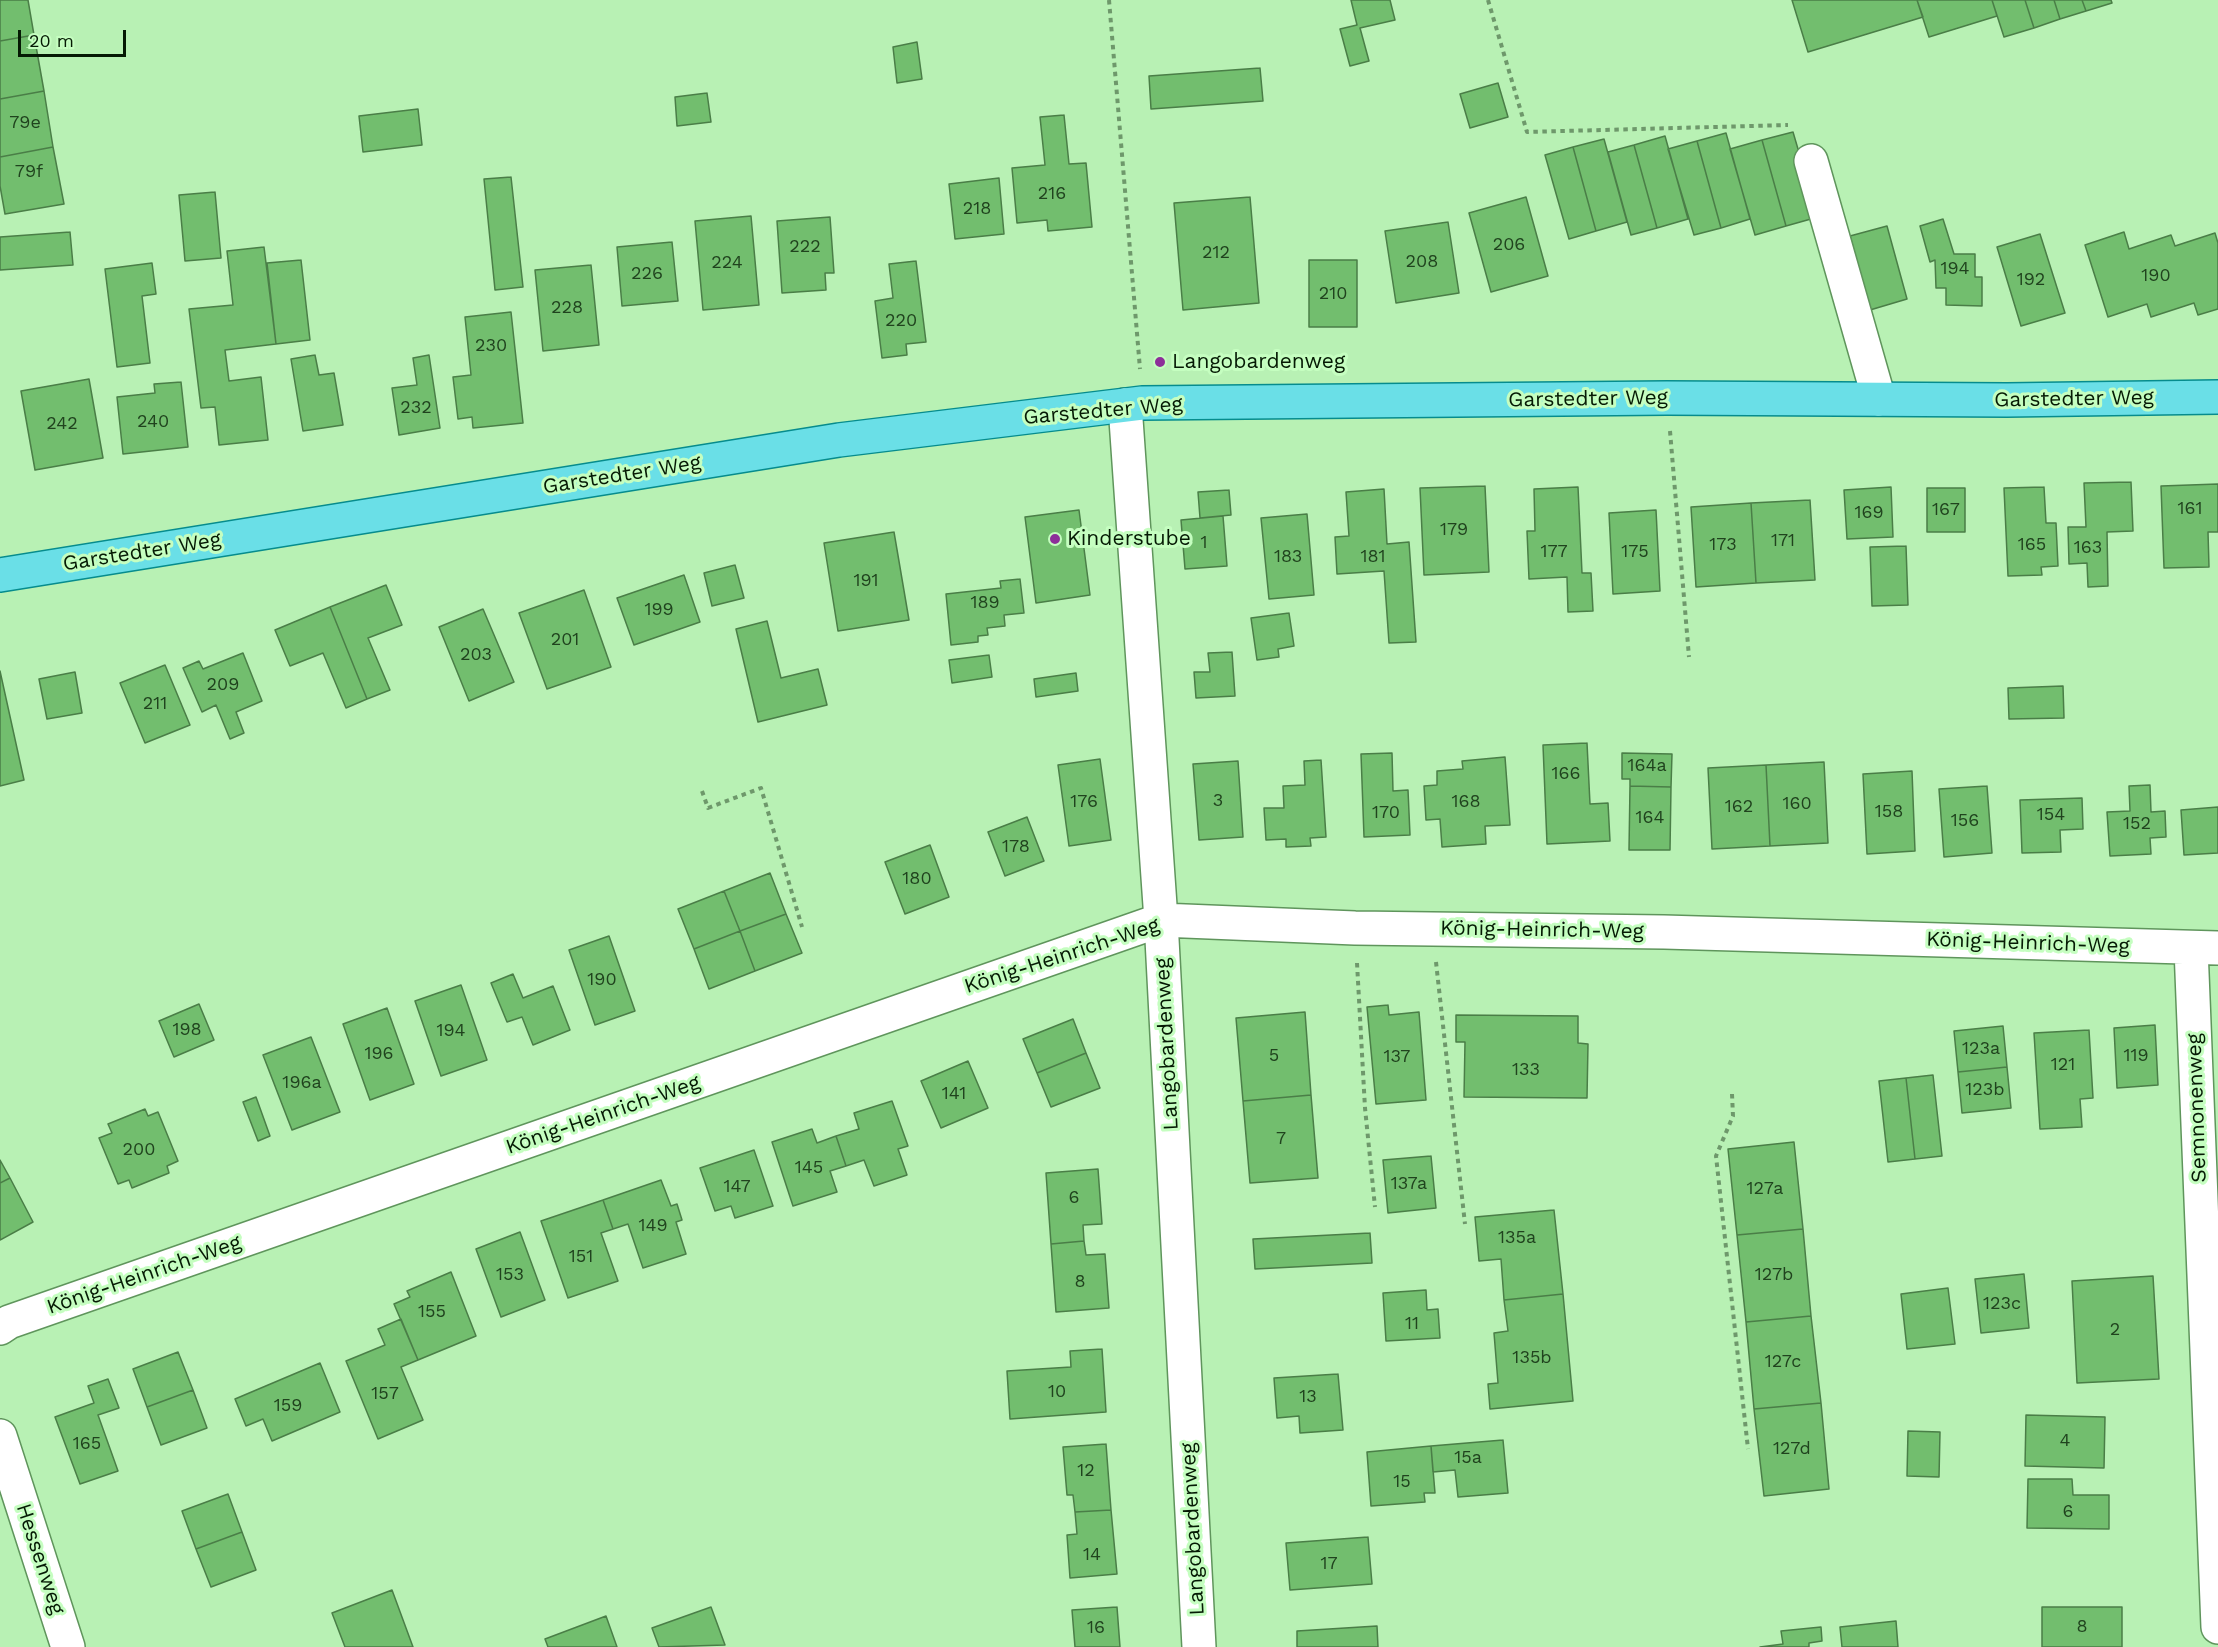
<!DOCTYPE html>
<html>
<head>
<meta charset="utf-8">
<style>
	body { margin:0 }
	#map { position:relative; width:2218px; height:1647px; overflow:hidden; background:#b8f1b4; font-family:"Work Sans",sans-serif }
	canvas { display:block }
	.scale { position:absolute; left:18px; top:30px; width:108px; height:27px; box-sizing:border-box; border:3px solid #051a04; border-top:0; padding-left:8px; font-size:18px; line-height:21px; white-space:nowrap; color:#051a04; -webkit-text-stroke:4px #c5fec0; paint-order:stroke }
</style>
</head>
<body>
<div id="map">
<canvas width="2218" height="1647"></canvas>
<div class="scale">20 m</div>
</div>
<script>
const ctx = document.querySelector('canvas').getContext('2d');
ctx.lineJoin = 'round';
function fillPath(path, color) { ctx.fillStyle = color; ctx.fill(path, 'evenodd'); }
const shape = rows => new Path2D(rows.map(r => 'M' + r).join(''));
function stroke(path, color, width, dash) { ctx.strokeStyle = color; ctx.lineWidth = width; ctx.lineCap = dash ? 'butt' : 'round'; ctx.setLineDash(dash || []); ctx.stroke(path); }
function write(font, color, halo, rows, align = 'center') {
  ctx.font = font + ' "Work Sans",sans-serif'; ctx.lineWidth = 6; ctx.setLineDash([]); ctx.textBaseline = 'middle'; ctx.strokeStyle = halo; ctx.fillStyle = color; for (const [text, x, y, turn = 0] of rows) {
    ctx.save(); ctx.translate(x, y); ctx.rotate((+turn || 0) * Math.PI / 180); ctx.textAlign = isNaN(turn) ? turn : align; if (halo) ctx.strokeText(text, 0, 0); ctx.fillText(text, 0, 0); ctx.restore();
  }
}
const building = shape([
	[0,0,28,0,34,35,0,41,0,0],
	[1351,0,1390,0,1395,20,1360,28,1369,61,1350,66,1340,29,1357,25,1351,0],
	[1792,0,1917,0,1923,17,1808,52,1792,0],
	[1917,0,1992,0,1997,16,1929,37,1917,0],
	[1992,0,2025,0,2034,28,2004,37,1992,0],
	[2025,0,2054,0,2060,19,2034,28,2025,0],
	[2054,0,2082,0,2086,11,2060,19,2054,0],
	[2082,0,2111,0,2112,3,2086,11,2082,0],
	[34,35,44,91,0,99,0,41,34,35],
	[917,42,922,79,897,83,893,47,917,42],
	[1260,68,1263,101,1151,109,1149,76,1260,68],
	[1498,83,1508,117,1470,128,1460,94,1498,83],
	[44,91,53,147,0,157,0,99,44,91],
	[707,93,711,122,677,126,675,97,707,93],
	[418,109,422,145,363,152,359,116,418,109],
	[1064,115,1069,164,1086,163,1092,227,1048,231,1047,220,1017,223,1012,168,1045,165,1040,117,1064,115],
	[1793,132,1818,217,1786,226,1762,140,1793,132],
	[1726,133,1750,219,1721,228,1697,141,1726,133],
	[1665,136,1688,219,1657,228,1634,145,1665,136],
	[1604,139,1627,222,1596,231,1573,147,1604,139],
	[1762,140,1786,226,1755,235,1730,149,1762,140],
	[1697,141,1721,228,1694,235,1668,149,1697,141],
	[1634,145,1657,228,1631,235,1608,152,1634,145],
	[53,147,64,204,5,214,0,186,0,157,53,147],
	[1573,147,1596,231,1569,239,1545,155,1573,147],
	[511,177,523,287,495,290,484,179,511,177],
	[999,178,1004,234,955,239,949,184,999,178],
	[215,192,221,258,185,261,179,195,215,192],
	[1250,197,1259,303,1183,310,1174,203,1250,197],
	[1526,197,1548,276,1491,292,1469,213,1526,197],
	[751,216,759,305,703,310,695,221,751,216],
	[830,217,834,273,825,273,826,290,782,293,777,221,830,217],
	[1943,219,1954,254,1975,254,1975,277,1982,277,1982,306,1946,305,1946,288,1936,288,1935,260,1930,262,1920,226,1943,219],
	[1448,222,1459,293,1396,303,1385,231,1448,222],
	[1887,226,1907,299,1870,310,1850,236,1887,226],
	[70,232,73,265,0,270,0,237,70,232],
	[2124,232,2129,249,2171,235,2175,246,2215,233,2218,243,2218,309,2198,315,2194,303,2151,317,2147,304,2108,317,2085,245,2124,232],
	[2040,234,2065,313,2021,326,1997,247,2040,234],
	[672,242,678,301,622,306,617,247,672,242],
	[264,247,276,344,225,350,229,381,261,377,268,440,219,445,215,407,201,408,189,309,233,305,227,251,264,247],
	[301,260,310,340,276,344,267,263,301,260],
	[1309,260,1357,260,1357,327,1309,327,1309,260],
	[916,261,926,342,906,344,907,355,882,358,875,301,893,298,889,264,916,261],
	[152,263,156,294,142,296,150,363,117,367,105,269,152,263],
	[591,265,599,345,543,351,535,270,591,265],
	[511,312,523,423,473,428,472,417,458,419,453,377,471,375,465,317,511,312],
	[315,355,319,375,334,373,343,425,303,431,291,359,315,355],
	[429,355,440,428,399,435,392,388,417,385,413,358,429,355],
	[89,379,103,458,35,470,21,391,89,379],
	[181,382,188,447,123,454,117,397,155,393,154,384,181,382],
	[2131,482,2133,531,2107,532,2108,586,2088,587,2087,563,2069,564,2068,527,2086,527,2084,483,2131,482],
	[2218,484,2218,532,2208,532,2209,567,2164,568,2161,486,2218,484],
	[1485,486,1489,572,1424,575,1420,488,1485,486],
	[1578,487,1582,573,1591,573,1593,611,1568,612,1567,577,1529,579,1527,531,1535,531,1534,489,1578,487],
	[1891,487,1893,537,1847,539,1844,490,1891,487],
	[2044,487,2046,523,2056,523,2058,566,2041,567,2042,575,2008,576,2004,488,2044,487],
	[1927,488,1965,488,1965,532,1927,532,1927,488],
	[1384,489,1387,544,1409,542,1416,642,1389,643,1384,571,1337,574,1335,537,1349,536,1346,492,1384,489],
	[1229,490,1231,515,1200,518,1198,492,1229,490],
	[1810,500,1815,580,1756,583,1751,503,1810,500],
	[1751,503,1756,583,1696,587,1691,507,1751,503],
	[1079,510,1090,595,1036,603,1025,517,1079,510],
	[1656,510,1660,591,1613,594,1609,513,1656,510],
	[1307,514,1314,595,1269,599,1261,518,1307,514],
	[1223,516,1227,566,1185,569,1181,520,1223,516],
	[894,532,909,620,838,631,824,543,894,532],
	[1906,546,1908,605,1872,606,1870,547,1906,546],
	[735,565,744,598,712,606,704,573,735,565],
	[684,575,700,622,634,645,617,598,684,575],
	[1020,579,1024,613,1004,615,1005,626,987,628,988,635,978,636,978,642,951,645,946,594,1001,588,1000,581,1020,579],
	[386,585,402,625,368,638,390,690,367,699,330,607,386,585],
	[584,590,611,667,547,689,519,613,584,590],
	[330,607,367,699,346,708,323,653,290,666,275,630,330,607],
	[483,609,514,682,469,701,439,627,483,609],
	[1289,613,1294,646,1278,649,1279,657,1257,660,1251,618,1289,613],
	[767,621,781,678,818,669,827,705,758,722,736,629,767,621],
	[1232,652,1235,696,1196,698,1194,672,1210,672,1208,653,1232,652],
	[243,653,262,701,236,712,244,733,230,739,216,705,202,712,183,668,199,661,203,669,243,653],
	[989,655,992,677,952,683,949,660,989,655],
	[165,665,190,725,145,743,120,683,165,665],
	[0,671,24,780,0,786,0,671],
	[75,672,82,713,47,719,39,679,75,672],
	[1076,673,1078,691,1036,697,1034,679,1076,673],
	[2063,686,2064,718,2009,719,2008,688,2063,686],
	[1587,743,1590,804,1608,803,1610,841,1547,844,1543,745,1587,743],
	[1392,753,1393,791,1408,790,1410,835,1364,837,1361,754,1392,753],
	[1622,753,1672,754,1671,787,1630,786,1630,779,1622,779,1622,753],
	[1505,757,1510,825,1485,826,1486,844,1442,847,1440,819,1426,820,1424,786,1437,785,1437,771,1463,769,1462,761,1505,757],
	[1100,759,1111,840,1069,846,1058,765,1100,759],
	[1321,760,1326,837,1310,838,1311,846,1286,847,1286,839,1266,840,1264,808,1284,808,1283,786,1305,785,1304,761,1321,760],
	[1238,761,1243,837,1199,840,1193,764,1238,761],
	[1824,762,1828,843,1770,846,1766,765,1824,762],
	[1766,765,1770,846,1712,849,1708,768,1766,765],
	[1912,771,1915,851,1867,854,1863,774,1912,771],
	[2150,785,2151,812,2165,811,2166,837,2150,838,2151,854,2110,856,2107,812,2130,811,2129,786,2150,785],
	[1630,786,1671,787,1670,850,1629,850,1630,786],
	[1987,786,1992,853,1944,857,1939,789,1987,786],
	[2082,798,2083,829,2060,830,2061,852,2022,853,2020,800,2082,798],
	[2218,807,2218,853,2184,855,2181,810,2218,807],
	[1027,817,1044,861,1005,876,988,832,1027,817],
	[930,845,949,897,905,914,885,862,930,845],
	[770,873,786,914,740,931,724,891,770,873],
	[724,891,740,931,694,949,678,909,724,891],
	[786,914,802,953,755,971,740,931,786,914],
	[740,931,755,971,709,989,694,949,740,931],
	[609,936,635,1011,595,1025,569,950,609,936],
	[513,974,523,998,553,986,570,1030,533,1045,522,1017,507,1022,491,983,513,974],
	[461,985,487,1060,441,1076,415,1001,461,985],
	[199,1004,214,1040,174,1057,159,1021,199,1004],
	[1388,1005,1389,1015,1419,1012,1426,1100,1376,1104,1367,1007,1388,1005],
	[387,1008,414,1084,370,1100,343,1024,387,1008],
	[1305,1012,1311,1095,1243,1101,1236,1018,1305,1012],
	[1456,1015,1578,1016,1578,1043,1588,1044,1587,1098,1464,1097,1465,1042,1456,1042,1456,1015],
	[1073,1019,1086,1053,1037,1073,1023,1039,1073,1019],
	[2155,1025,2158,1085,2117,1088,2114,1028,2155,1025],
	[2003,1026,2007,1067,1958,1072,1954,1031,2003,1026],
	[2089,1030,2093,1098,2080,1099,2082,1127,2040,1129,2034,1033,2089,1030],
	[311,1037,340,1112,292,1130,263,1055,311,1037],
	[1086,1053,1100,1088,1051,1107,1037,1073,1086,1053],
	[968,1061,988,1108,941,1128,921,1081,968,1061],
	[2007,1067,2011,1108,1962,1113,1958,1072,2007,1067],
	[1933,1075,1942,1156,1915,1159,1906,1078,1933,1075],
	[1906,1078,1915,1159,1888,1162,1879,1081,1906,1078],
	[1311,1095,1318,1178,1250,1183,1243,1101,1311,1095],
	[256,1097,270,1136,258,1141,243,1102,256,1097],
	[892,1101,908,1146,898,1149,907,1175,874,1186,864,1160,846,1166,836,1136,859,1129,854,1113,892,1101],
	[145,1109,148,1116,158,1112,178,1161,167,1166,169,1173,132,1188,129,1180,118,1184,99,1138,112,1133,108,1124,145,1109],
	[812,1129,817,1143,836,1136,846,1166,830,1171,837,1192,793,1206,772,1142,812,1129],
	[1794,1142,1803,1229,1737,1235,1728,1149,1794,1142],
	[754,1150,773,1206,735,1218,731,1206,715,1211,700,1168,754,1150],
	[1431,1156,1436,1208,1388,1213,1383,1160,1431,1156],
	[0,1160,10,1178,0,1183,0,1160],
	[1098,1169,1102,1224,1083,1225,1084,1241,1051,1244,1046,1173,1098,1169],
	[10,1178,33,1222,0,1240,0,1183,10,1178],
	[661,1180,671,1206,677,1204,682,1220,676,1222,686,1254,643,1268,628,1224,613,1229,603,1200,661,1180],
	[603,1200,613,1229,601,1233,618,1281,568,1298,541,1221,603,1200],
	[1554,1210,1563,1294,1504,1300,1501,1259,1479,1261,1475,1217,1554,1210],
	[1803,1229,1811,1316,1746,1322,1737,1235,1803,1229],
	[520,1232,545,1300,501,1317,476,1249,520,1232],
	[1370,1233,1372,1263,1255,1269,1253,1239,1370,1233],
	[1084,1241,1086,1255,1105,1254,1109,1308,1056,1312,1051,1244,1084,1241],
	[451,1272,476,1336,418,1360,394,1304,410,1297,407,1291,451,1272],
	[2024,1274,2029,1328,1981,1333,1975,1279,2024,1274],
	[2153,1276,2159,1379,2077,1383,2072,1281,2153,1276],
	[1948,1288,1955,1344,1907,1349,1901,1294,1948,1288],
	[1426,1290,1427,1310,1438,1309,1440,1338,1386,1341,1383,1293,1426,1290],
	[1563,1294,1573,1401,1490,1409,1488,1384,1498,1383,1494,1333,1508,1331,1504,1300,1563,1294],
	[1811,1316,1821,1403,1754,1409,1746,1322,1811,1316],
	[401,1319,418,1360,401,1367,423,1420,378,1439,346,1361,385,1345,378,1329,401,1319],
	[1102,1349,1106,1412,1010,1419,1007,1371,1071,1367,1070,1351,1102,1349],
	[178,1352,193,1390,147,1407,133,1369,178,1352],
	[320,1363,340,1412,272,1441,263,1419,246,1426,235,1399,320,1363],
	[1338,1374,1343,1430,1300,1433,1299,1416,1277,1418,1274,1378,1338,1374],
	[108,1379,119,1408,98,1415,118,1471,80,1484,55,1417,94,1403,88,1386,108,1379],
	[193,1390,207,1428,161,1445,147,1407,193,1390],
	[1821,1403,1829,1489,1764,1496,1754,1409,1821,1403],
	[2026,1415,2105,1417,2104,1468,2025,1466,2026,1415],
	[1908,1431,1940,1432,1939,1477,1907,1476,1908,1431],
	[1503,1440,1508,1493,1458,1497,1455,1470,1433,1472,1431,1446,1503,1440],
	[1106,1444,1111,1510,1075,1512,1073,1495,1067,1495,1063,1447,1106,1444],
	[1431,1446,1435,1493,1424,1493,1425,1502,1371,1506,1367,1452,1431,1446],
	[2028,1479,2072,1479,2073,1495,2109,1495,2109,1529,2027,1528,2028,1479],
	[228,1494,242,1532,196,1549,182,1511,228,1494],
	[1111,1510,1117,1574,1070,1578,1067,1535,1077,1534,1075,1512,1111,1510],
	[242,1532,256,1570,211,1587,196,1549,242,1532],
	[1368,1537,1372,1584,1290,1590,1286,1543,1368,1537],
	[392,1590,413,1647,345,1647,332,1613,392,1590],
	[711,1607,725,1645,659,1647,652,1628,711,1607],
	[1117,1607,1120,1647,1075,1647,1072,1610,1117,1607],
	[2042,1607,2122,1607,2122,1647,2042,1647,2042,1607],
	[606,1616,617,1647,548,1647,545,1639,606,1616],
	[1896,1621,1898,1647,1842,1647,1840,1627,1896,1621],
	[1377,1626,1378,1647,1297,1647,1297,1631,1377,1626],
	[1821,1627,1822,1641,1809,1643,1809,1647,1760,1647,1783,1644,1781,1631,1821,1627]
]);
const path = shape([
	[1109,0,1140,369],
	[1488,0,1527,132,1788,125],
	[1670,431,1689,657],
	[702,791,708,808,761,788,802,927],
	[1436,962,1465,1224],
	[1357,963,1365,1108,1375,1207],
	[1732,1094,1733,1116,1716,1156,1748,1449]
]);
const minor = shape([
	[1811,161,1879,399],
	[1125,405,1161,920,1199,1647],
	[2191,948,2218,1627],
	[0,1328,9,1322,1161,920,1355,928,1664,932,2218,948],
	[0,1436,68,1647]
]);
const major = shape([
	[0,575,839,440,1142,403,1667,398,2007,400,2218,397]
]);
const markers = [
	[1160,362,6,"#8d2f99"],
	[1055,539,6,"#8d2f99"]
];
const numberNames = [
	["79e",25,123],
	["79f",29,172],
	["216",1052,194],
	["218",977,209],
	["206",1509,245],
	["222",805,247],
	["212",1216,253],
	["208",1422,262],
	["224",727,263],
	["194",1955,269],
	["226",647,274],
	["190",2156,276],
	["192",2031,280],
	["210",1333,294],
	["228",567,308],
	["220",901,321],
	["230",491,346],
	["232",416,408],
	["240",153,422],
	["242",62,424],
	["161",2190,509],
	["167",1946,510],
	["169",1869,513],
	["179",1454,530],
	["171",1783,541],
	["1",1204,543],
	["173",1723,545],
	["165",2032,545],
	["163",2088,548],
	["177",1554,552],
	["175",1635,552],
	["183",1288,557],
	["181",1373,557],
	["191",866,581],
	["189",985,603],
	["199",659,610],
	["201",565,640],
	["203",476,655],
	["209",223,685],
	["211",155,704],
	["164a",1647,766],
	["166",1566,774],
	["3",1218,801],
	["176",1084,802],
	["168",1466,802],
	["160",1797,804],
	["162",1739,807],
	["158",1889,812],
	["170",1386,813],
	["154",2051,815],
	["164",1650,818],
	["156",1965,821],
	["152",2137,824],
	["178",1016,847],
	["180",917,879],
	["190",602,980],
	["198",187,1030],
	["194",451,1031],
	["123a",1981,1049],
	["196",379,1054],
	["5",1274,1056],
	["119",2136,1056],
	["137",1397,1057],
	["121",2063,1065],
	["133",1526,1070],
	["196a",302,1083],
	["123b",1985,1090],
	["141",954,1094],
	["7",1281,1139],
	["200",139,1150],
	["145",809,1168],
	["137a",1409,1184],
	["147",737,1187],
	["127a",1765,1189],
	["6",1074,1198],
	["149",653,1226],
	["135a",1517,1238],
	["151",581,1257],
	["153",510,1275],
	["127b",1774,1275],
	["8",1080,1282],
	["123c",2002,1304],
	["155",432,1312],
	["11",1412,1324],
	["2",2115,1330],
	["135b",1532,1358],
	["127c",1783,1362],
	["10",1057,1392],
	["157",385,1394],
	["13",1308,1397],
	["159",288,1406],
	["4",2065,1441],
	["165",87,1444],
	["127d",1792,1449],
	["15a",1468,1458],
	["12",1086,1471],
	["15",1402,1482],
	["6",2068,1512],
	["14",1092,1555],
	["17",1329,1564],
	["8",2082,1627],
	["16",1096,1628]
];
const poiNames = [
	["Langobardenweg",1172,362],
	["Kinderstube",1067,539]
];
const streetNames = [
	["Garstedter Weg",1588,399,-1],
	["Garstedter Weg",2074,399,-1],
	["Garstedter Weg",1103,411,-5],
	["Garstedter Weg",622,475,-9],
	["Garstedter Weg",142,552,-9],
	["König-Heinrich-Weg",1542,930,1],
	["König-Heinrich-Weg",2028,943,2],
	["König-Heinrich-Weg",1062,956,-18],
	["Langobardenweg",1167,1044,-93],
	["Semnonenweg",2197,1108,-92],
	["König-Heinrich-Weg",603,1115,-19],
	["König-Heinrich-Weg",144,1275,-19],
	["Langobardenweg",1193,1529,-93],
	["Hessenweg",40,1559,72]
];
fillPath(building, '#72be6e');
stroke(building, '#4a7e47', 1.5);
stroke(minor, '#5f955c', 36);
stroke(major, '#068c8d', 36);
stroke(path, '#6e986b', 4, [4.5, 4.5]);
stroke(minor, '#fff', 33);
stroke(major, '#6adfe7', 33);
for (const [x, y, r, color] of markers) { const dot = new Path2D(); dot.arc(x, y, r, 0, 2 * Math.PI); ctx.fillStyle = color; ctx.fill(dot); stroke(dot, '#c5fec0', 2); }
write('18px', '#20431e', null, numberNames);
write('21px', '#051a04', '#c5fec0', poiNames, 'left');
write('21px', '#051a04', '#c5fec0', streetNames);
</script>
</body>
</html>
